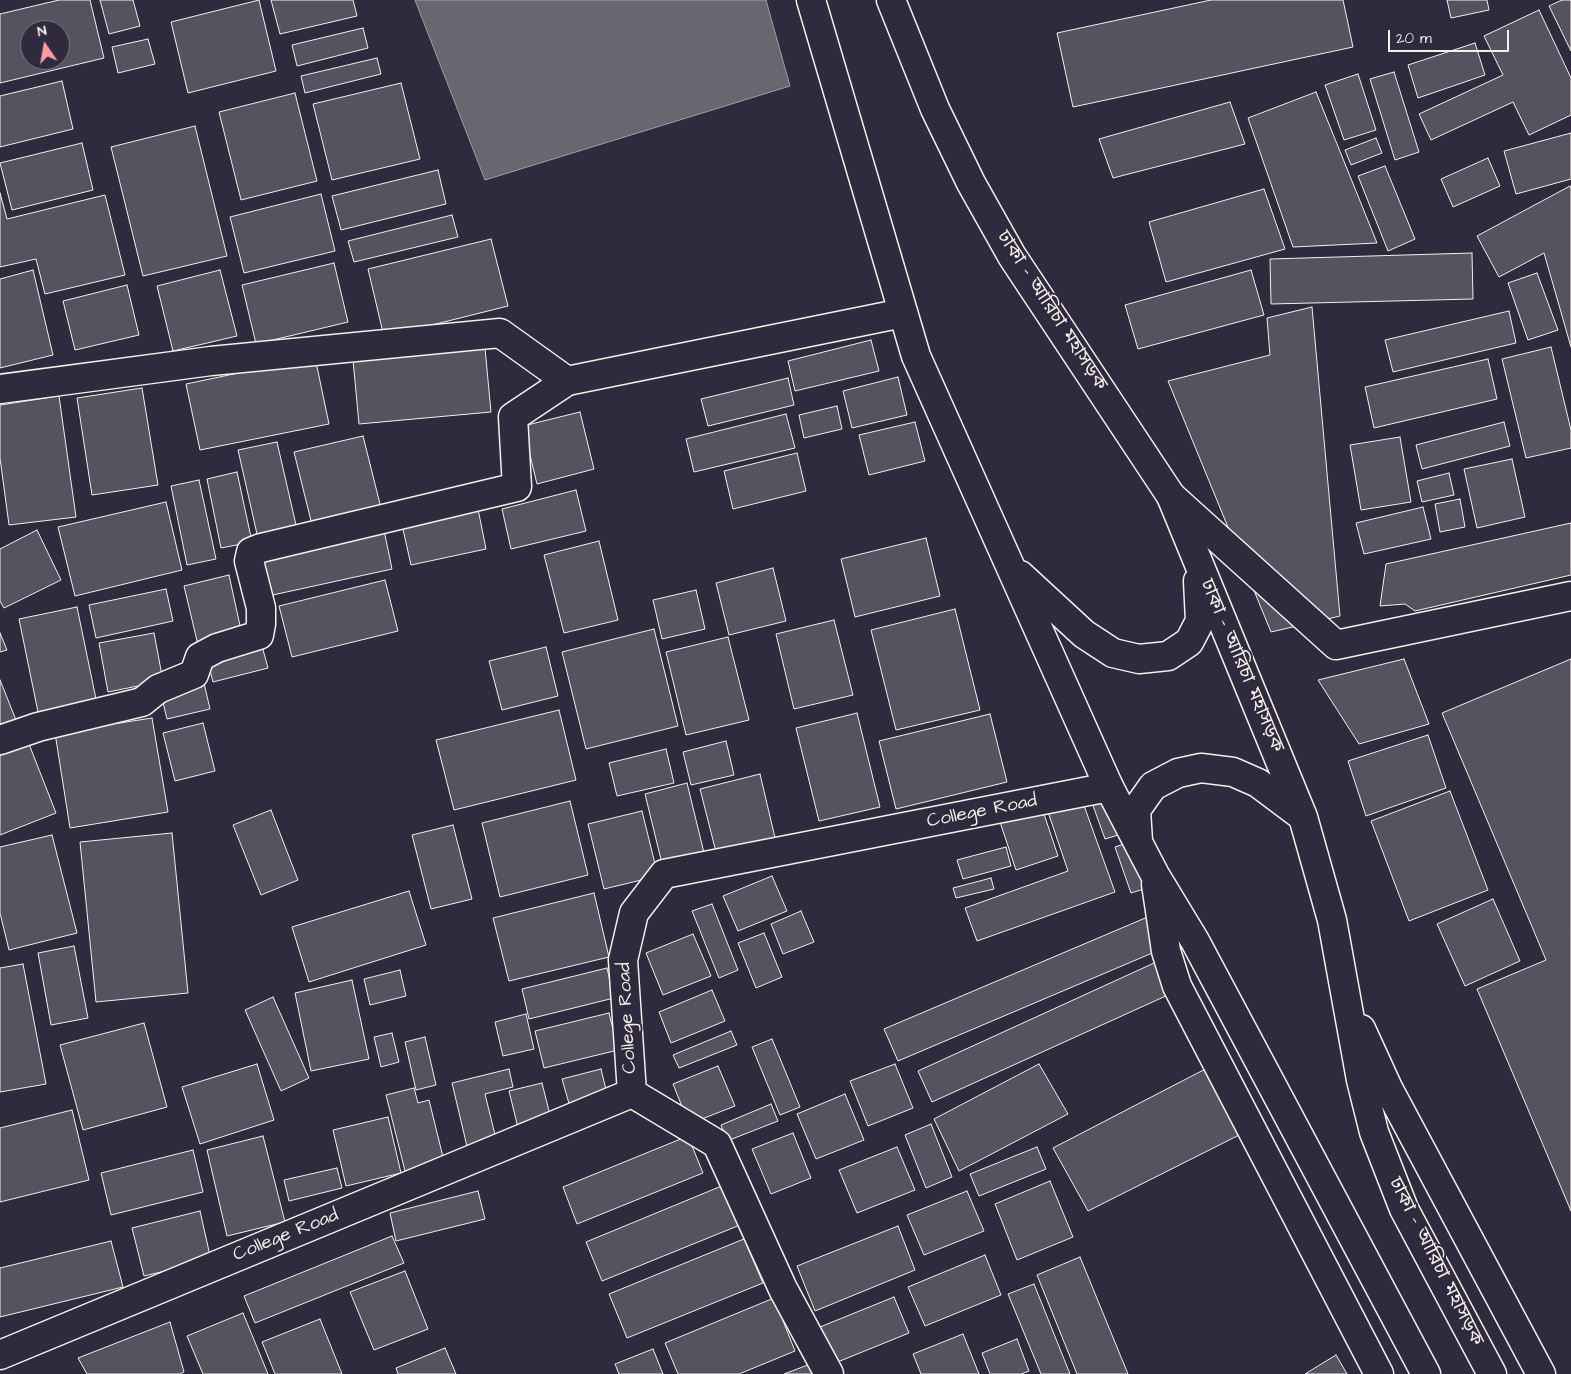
<!DOCTYPE html>
<html>
<head>
<meta charset="utf-8">
<style>
	body { margin:0 }
	#map { position:relative; width:1571px; height:1374px; overflow:hidden; background:#2f2a3d; font-family:"Architects Daughter",sans-serif }
	canvas { display:block }
	.north { position:absolute; left:20px; top:20px; width:50px; height:50px; box-sizing:border-box; background:#2f2a3d; border:1px solid #7e7a81; border-radius:50%; rotate:348deg; font-size:14px; font-weight:700; line-height:20px; text-align:center; color:#f4f1e8 }
	.north::after { content:''; display:block; margin:auto; width:18px; height:22px; background:#ff9aa2; clip-path:polygon(50% 0,100% 100%,50% 72%,0 100%) }
	.scale { position:absolute; left:1388px; top:30px; width:121px; height:22px; box-sizing:border-box; border:2px solid #f4f1e8; border-top:0; padding-left:6px; font-size:15px; line-height:18px; white-space:nowrap; color:#f4f1e8; -webkit-text-stroke:4px #2f2a3d; paint-order:stroke }
</style>
</head>
<body>
<div id="map">
<canvas width="1571" height="1374"></canvas>
<div class="north">N</div>
<div class="scale">20 m</div>
</div>
<script>
const ctx = document.querySelector('canvas').getContext('2d');
ctx.lineJoin = 'round';
function fillPath(path, color) { ctx.fillStyle = color; ctx.fill(path, 'evenodd'); }
const shape = rows => new Path2D(rows.map(r => 'M' + r).join(''));
function stroke(path, color, width, dash) { ctx.strokeStyle = color; ctx.lineWidth = width; ctx.lineCap = dash ? 'butt' : 'round'; ctx.setLineDash(dash || []); ctx.stroke(path); }
function write(font, color, halo, rows, align = 'center') {
  ctx.font = font + ' "Architects Daughter","Noto Sans Bengali",sans-serif'; ctx.lineWidth = 4; ctx.setLineDash([]); ctx.textBaseline = 'middle'; ctx.strokeStyle = halo; ctx.fillStyle = color; for (const [text, x, y, turn = 0] of rows) {
    ctx.save(); ctx.translate(x, y); ctx.rotate((+turn || 0) * Math.PI / 180); ctx.textAlign = isNaN(turn) ? turn : align; if (halo) ctx.strokeText(text, 0, 0); ctx.fillText(text, 0, 0); ctx.restore();
  }
}
const water = shape([
	[415,0,766,0,790,86,485,180,415,0]
]);
const building = shape([
	[59,0,90,0,104,58,0,83,0,14,59,0],
	[30,30,60,30,60,60,30,60,30,30],
	[100,0,133,0,140,26,109,34,100,0],
	[259,0,276,71,188,93,171,22,259,0],
	[271,0,353,0,357,16,280,34,271,0],
	[1211,0,1343,0,1353,47,1073,107,1057,33,1211,0],
	[1447,0,1487,0,1489,10,1451,18,1447,0],
	[1562,0,1571,0,1571,51,1549,6,1562,0],
	[1539,10,1571,78,1571,115,1529,135,1513,102,1431,140,1419,114,1503,75,1484,36,1539,10],
	[363,28,368,48,297,66,292,45,363,28],
	[148,39,155,64,118,73,112,47,148,39],
	[1475,43,1485,75,1418,98,1408,65,1475,43],
	[377,58,381,74,305,93,301,76,377,58],
	[1394,72,1419,152,1395,160,1370,79,1394,72],
	[1358,74,1376,130,1344,140,1325,85,1358,74],
	[62,81,73,129,0,147,0,96,62,81],
	[401,83,420,159,332,180,313,104,401,83],
	[1316,92,1377,243,1293,247,1248,118,1316,92],
	[295,93,317,181,241,200,219,112,295,93],
	[1230,102,1245,144,1113,178,1099,139,1230,102],
	[195,126,227,256,143,276,111,147,195,126],
	[1571,133,1571,179,1516,194,1504,151,1571,133],
	[1376,138,1382,153,1351,165,1345,150,1376,138],
	[82,143,93,190,12,210,0,163,82,143],
	[1488,158,1500,186,1453,207,1441,179,1488,158],
	[1385,166,1415,239,1388,251,1358,176,1385,166],
	[438,170,446,204,341,230,332,196,438,170],
	[1570,186,1571,189,1571,347,1544,253,1499,277,1477,236,1570,186],
	[1264,189,1285,249,1166,282,1149,222,1264,189],
	[0,193,7,219,105,195,125,275,45,294,36,259,0,267,0,193],
	[321,194,335,251,244,273,230,217,321,194],
	[452,215,458,237,354,262,348,241,452,215],
	[491,239,508,306,384,337,368,269,491,239],
	[1472,253,1473,299,1271,304,1270,259,1472,253],
	[334,263,348,322,256,344,242,285,334,263],
	[33,270,53,355,0,368,0,279,33,270],
	[220,270,237,336,173,351,157,286,220,270],
	[1251,270,1264,315,1138,349,1125,305,1251,270],
	[1537,273,1558,330,1528,340,1508,283,1537,273],
	[127,285,139,335,75,350,63,301,127,285],
	[1312,307,1340,616,1271,632,1168,381,1270,355,1267,318,1312,307],
	[1509,311,1516,343,1393,372,1385,340,1509,311],
	[871,340,879,371,795,391,788,361,871,340],
	[1551,347,1571,430,1571,448,1526,458,1502,359,1551,347],
	[485,348,491,412,359,424,353,360,485,348],
	[315,357,329,424,200,450,186,384,315,357],
	[1488,359,1497,399,1374,428,1365,387,1488,359],
	[898,377,907,415,852,428,843,391,898,377],
	[788,378,794,405,708,426,701,399,788,378],
	[142,388,158,485,92,495,77,398,142,388],
	[59,396,76,517,9,525,0,458,0,405,59,396],
	[837,406,842,429,804,438,799,415,837,406],
	[580,412,594,469,537,484,523,426,580,412],
	[786,414,795,448,694,472,686,439,786,414],
	[915,422,925,461,869,475,859,435,915,422],
	[1504,422,1510,446,1422,469,1416,445,1504,422],
	[363,436,381,508,312,525,294,452,363,436],
	[1400,437,1411,502,1361,510,1350,445,1400,437],
	[277,442,296,525,257,534,238,450,277,442],
	[797,453,806,491,733,509,724,471,797,453],
	[1512,459,1525,517,1477,528,1464,469,1512,459],
	[237,472,252,542,221,548,207,479,237,472],
	[1449,473,1454,495,1422,502,1417,481,1449,473],
	[199,480,216,559,187,565,171,486,199,480],
	[576,490,586,531,511,549,502,509,576,490],
	[1460,499,1465,527,1440,532,1435,504,1460,499],
	[166,502,182,570,75,596,58,527,166,502],
	[1423,507,1431,539,1364,554,1356,523,1423,507],
	[478,509,486,549,411,565,402,525,478,509],
	[1571,523,1571,575,1415,611,1405,604,1380,606,1386,564,1571,523],
	[37,530,61,580,4,608,0,601,0,549,37,530],
	[384,530,392,569,268,596,260,556,384,530],
	[926,538,940,596,855,617,841,559,926,538],
	[599,541,618,620,564,633,544,555,599,541],
	[773,568,786,621,729,635,716,583,773,568],
	[229,575,242,635,198,645,184,586,229,575],
	[385,580,398,631,292,657,279,606,385,580],
	[166,589,173,621,96,638,89,605,166,589],
	[696,590,705,629,662,639,653,600,696,590],
	[77,607,96,699,38,712,19,619,77,607],
	[955,609,980,710,896,730,871,630,955,609],
	[834,620,853,695,794,709,776,634,834,620],
	[654,629,678,726,586,749,562,652,654,629],
	[0,633,7,650,0,652,0,633],
	[154,633,163,681,108,692,99,643,154,633],
	[728,637,749,720,686,735,666,652,728,637],
	[262,646,268,668,213,682,207,659,262,646],
	[546,647,558,696,502,710,489,661,546,647],
	[1404,659,1429,724,1359,744,1318,680,1404,659],
	[1571,659,1571,1211,1477,989,1546,960,1442,713,1571,659],
	[0,680,16,720,0,727,0,680],
	[204,683,210,709,167,719,161,694,204,683],
	[559,710,576,780,454,810,436,740,559,710],
	[857,713,880,807,819,821,796,728,857,713],
	[990,714,1007,782,896,809,879,741,990,714],
	[152,718,168,812,70,828,55,733,152,718],
	[203,723,215,771,175,781,163,733,203,723],
	[1428,735,1446,788,1366,816,1348,761,1428,735],
	[27,739,56,813,0,835,0,749,27,739],
	[726,741,734,775,691,785,683,752,726,741],
	[666,749,674,783,617,796,609,763,666,749],
	[760,774,776,842,717,856,700,789,760,774],
	[687,783,706,861,664,872,645,794,687,783],
	[1450,791,1488,890,1409,921,1371,821,1450,791],
	[1114,792,1128,832,1105,839,1091,800,1114,792],
	[1081,797,1115,892,977,941,965,908,1068,871,1047,809,1081,797],
	[570,801,588,875,500,897,482,823,570,801],
	[1042,808,1058,856,1016,870,1000,822,1042,808],
	[271,810,298,880,261,895,233,825,271,810],
	[642,811,658,876,604,889,588,824,642,811],
	[453,825,472,899,431,909,412,835,453,825],
	[172,833,188,993,96,1002,80,842,172,833],
	[52,835,77,933,9,950,0,913,0,847,52,835],
	[1130,842,1147,888,1131,893,1115,847,1130,842],
	[1006,847,1011,866,963,879,957,860,1006,847],
	[772,876,787,911,738,931,723,896,772,876],
	[991,878,994,889,956,898,953,888,991,878],
	[409,891,426,945,309,982,292,927,409,891],
	[594,893,609,957,509,981,493,918,594,893],
	[1493,899,1520,961,1465,986,1437,924,1493,899],
	[712,904,738,970,719,978,692,911,712,904],
	[801,911,814,942,783,954,771,924,801,911],
	[1150,916,1164,948,898,1061,884,1029,1150,916],
	[764,933,782,977,756,988,738,943,764,933],
	[693,934,711,976,663,995,646,953,693,934],
	[74,946,88,1018,51,1025,38,953,74,946],
	[1165,958,1179,990,932,1102,918,1071,1165,958],
	[23,964,46,1084,0,1092,0,968,23,964],
	[607,968,614,998,529,1019,522,989,607,968],
	[400,970,406,996,370,1005,364,979,400,970],
	[352,980,369,1059,311,1071,295,993,352,980],
	[712,990,725,1021,671,1043,659,1012,712,990],
	[273,997,309,1078,281,1091,245,1010,273,997],
	[609,1013,618,1050,544,1068,535,1031,609,1013],
	[526,1014,534,1049,503,1056,495,1022,526,1014],
	[144,1023,167,1107,83,1130,60,1045,144,1023],
	[731,1031,737,1045,679,1068,673,1055,731,1031],
	[392,1033,399,1062,381,1067,374,1037,392,1033],
	[425,1037,436,1085,416,1090,405,1042,425,1037],
	[772,1039,800,1107,780,1115,752,1047,772,1039],
	[257,1064,274,1120,200,1144,182,1087,257,1064],
	[895,1064,913,1108,868,1126,850,1081,895,1064],
	[1039,1064,1068,1114,959,1171,934,1119,1039,1064],
	[1215,1064,1253,1128,1088,1211,1053,1148,1215,1064],
	[718,1066,735,1106,689,1124,673,1084,718,1066],
	[509,1069,513,1087,485,1094,498,1147,469,1155,452,1083,509,1069],
	[601,1069,608,1098,570,1107,562,1079,601,1069],
	[542,1083,552,1123,519,1132,509,1091,542,1083],
	[414,1088,418,1103,429,1100,444,1161,405,1171,386,1095,414,1088],
	[845,1094,864,1140,816,1159,797,1114,845,1094],
	[771,1104,778,1121,727,1141,721,1125,771,1104],
	[72,1110,89,1180,0,1202,0,1128,72,1110],
	[388,1117,401,1173,346,1186,333,1130,388,1117],
	[931,1124,952,1177,926,1188,905,1135,931,1124],
	[793,1133,811,1178,771,1194,752,1149,793,1133],
	[263,1136,285,1222,227,1236,207,1150,263,1136],
	[688,1136,703,1173,577,1224,563,1187,688,1136],
	[897,1147,915,1190,857,1213,839,1170,897,1147],
	[1037,1147,1046,1169,979,1196,970,1174,1037,1147],
	[193,1150,203,1192,111,1215,101,1173,193,1150],
	[337,1168,342,1188,289,1201,284,1180,337,1168],
	[1050,1181,1073,1237,1017,1260,995,1204,1050,1181],
	[724,1185,740,1225,602,1281,586,1242,724,1185],
	[478,1191,485,1219,396,1241,390,1213,478,1191],
	[967,1191,984,1231,924,1255,907,1215,967,1191],
	[200,1211,211,1260,144,1276,132,1228,200,1211],
	[898,1226,915,1270,815,1311,797,1266,898,1226],
	[392,1236,404,1263,255,1323,244,1296,392,1236],
	[744,1239,763,1283,627,1338,609,1294,744,1239],
	[111,1241,123,1287,0,1317,0,1268,111,1241],
	[985,1255,1001,1295,925,1326,908,1287,985,1255],
	[1080,1257,1128,1374,1077,1374,1037,1275,1080,1257],
	[405,1271,428,1329,374,1350,350,1292,405,1271],
	[1034,1284,1070,1374,1041,1374,1008,1294,1034,1284],
	[894,1297,909,1333,835,1363,820,1327,894,1297],
	[774,1298,795,1351,739,1374,678,1374,665,1343,774,1298],
	[243,1313,268,1374,203,1374,187,1336,243,1313],
	[320,1319,342,1374,275,1374,262,1342,320,1319],
	[170,1322,184,1372,180,1374,87,1374,78,1358,170,1322],
	[963,1334,979,1374,921,1374,913,1354,963,1334],
	[1017,1339,1029,1371,1021,1374,990,1374,982,1353,1017,1339],
	[445,1348,456,1374,398,1374,396,1368,445,1348],
	[653,1349,663,1374,619,1374,615,1364,653,1349],
	[1336,1355,1347,1374,1305,1374,1336,1355],
	[813,1363,817,1374,784,1374,813,1363]
]);
const street = shape([
	[0,389,211,361,500,333,567,381,903,313],
	[1171,496,1336,645,1571,596],
	[0,740,38,727,142,702,158,689,194,674,200,657,217,648,259,635,261,624,261,608,249,561,251,552,261,548,517,487,513,417,567,381],
	[632,1093,717,1144,783,1289,829,1374],
	[0,1355,632,1093,623,960,634,913,664,874,1109,787]
]);
const highway = shape([
	[811,0,916,356,1109,787,1155,875,1195,941,1426,1374],
	[891,0,935,109,971,183,1012,256,1171,496,1303,817,1332,920,1361,1080,1374,1132,1404,1209,1492,1374],
	[1020,575,1084,634,1113,653,1139,659,1168,656,1189,642,1200,621,1198,581],
	[1138,841,1136,810,1153,786,1178,773,1201,768,1233,772,1258,783,1302,816],
	[1156,884,1166,951,1177,986,1379,1374],
	[1361,1029,1388,1088,1541,1374]
]);
const streetNames = [
	["ঢাকা - আরিচা মহাসড়ক",1051,311,57],
	["ঢাকা - আরিচা মহাসড়ক",1241,666,67],
	["College Road",982,812,-11],
	["College Road",628,1018,-93],
	["College Road",286,1236,-22],
	["ঢাকা - আরিচা মহাসড়ক",1435,1262,63]
];
fillPath(water, '#6a6670');
stroke(water, '#a19ea0', 1);
fillPath(building, '#56525f');
stroke(building, '#f4f1e8', 1);
stroke(street, '#f4f1e8', 31);
stroke(highway, '#f4f1e8', 31);
stroke(street, '#2f2a3d', 28);
stroke(highway, '#2f2a3d', 28);
write('19px', '#f4f1e8', '#2f2a3d', streetNames);
</script>
</body>
</html>
